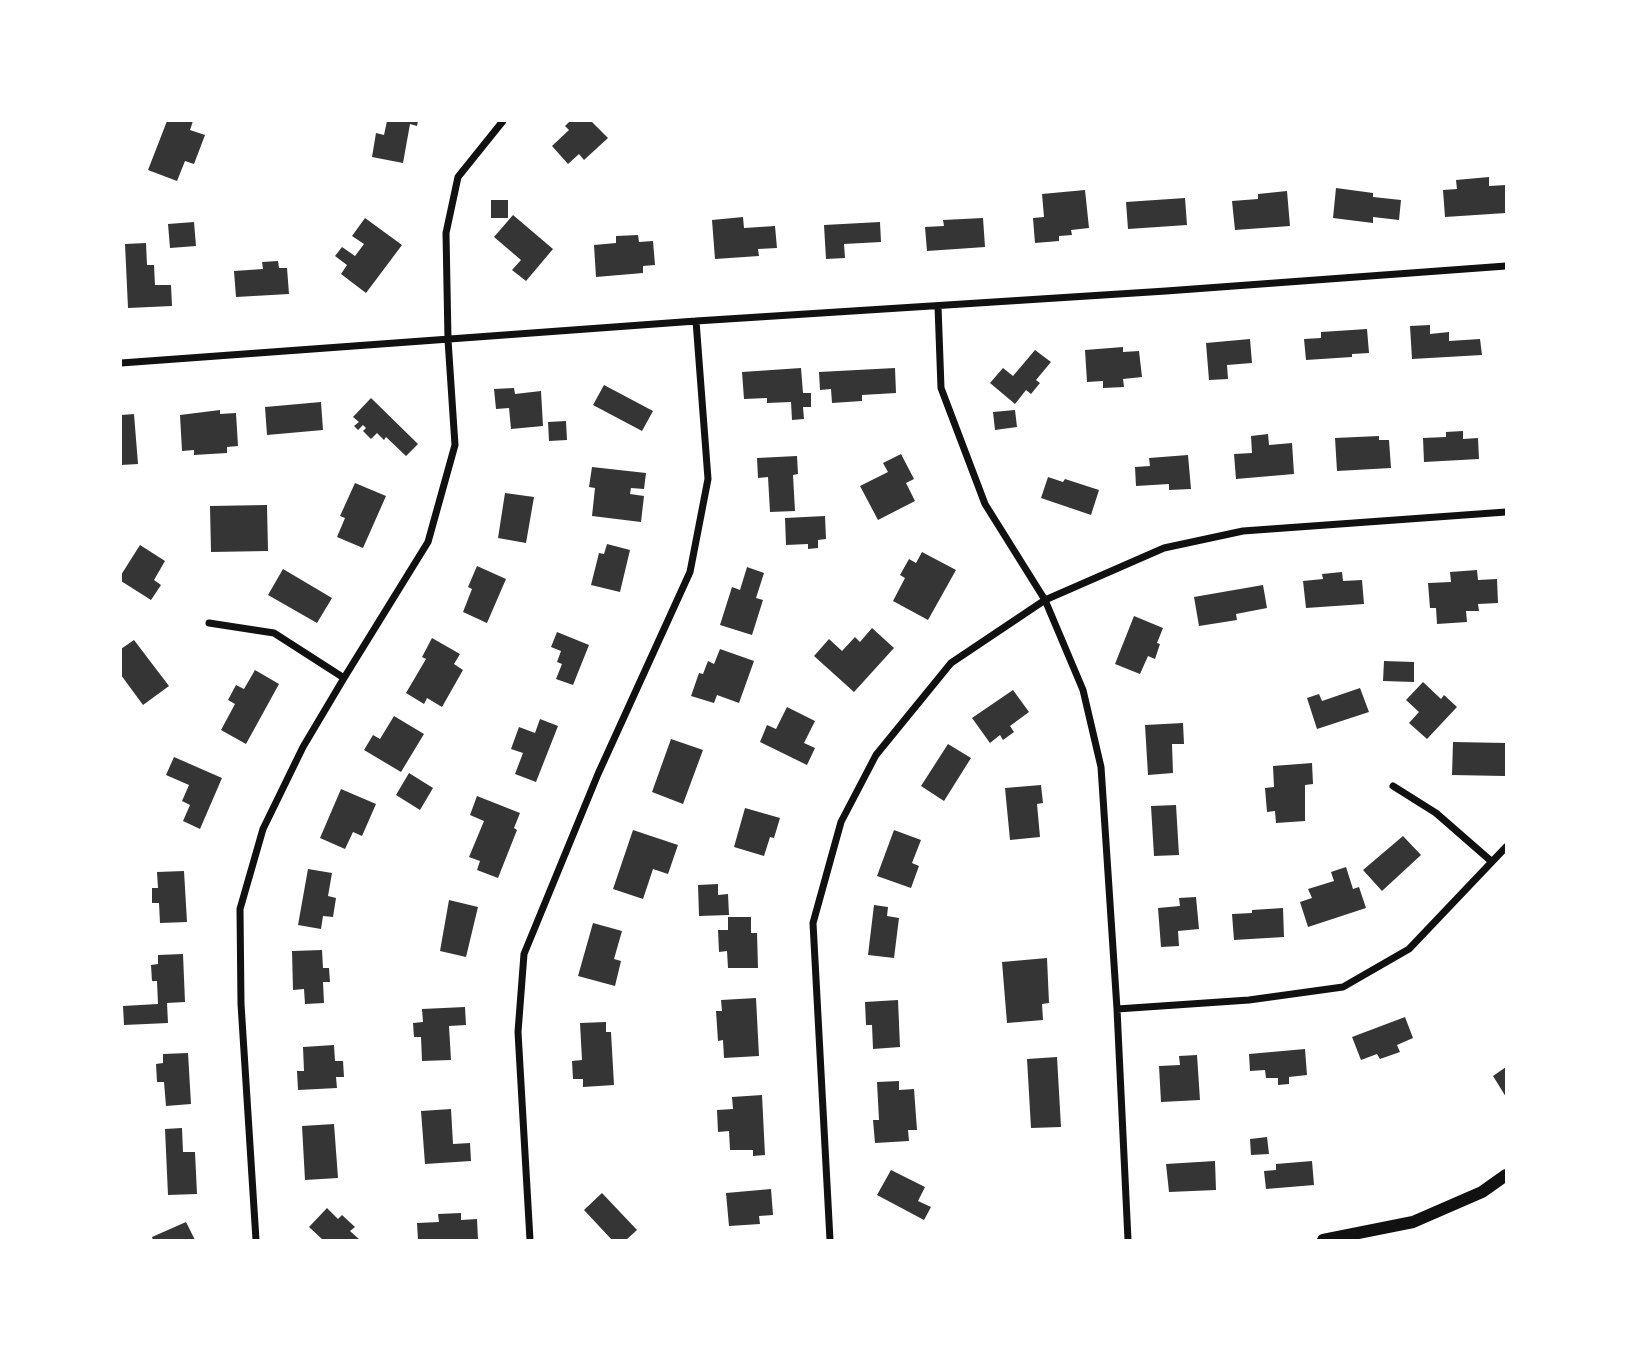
<!DOCTYPE html>
<html>
<head>
<meta charset="utf-8">
<style>
	body { margin:0 }
	#map { position:relative; width:1627px; height:1361px; overflow:hidden; background:#fff; font-family:"Open Sans",sans-serif }
	canvas { display:block }
	.frame { position:absolute; inset:0; border:122px solid #fff; pointer-events:none }
</style>
</head>
<body>
<div id="map">
<canvas width="1627" height="1361"></canvas>
<div class="frame"></div>
</div>
<script>
const ctx = document.querySelector('canvas').getContext('2d');
ctx.lineJoin = 'round';
function fillPath(path, color) { ctx.fillStyle = color; ctx.fill(path, 'evenodd'); }
const shape = rows => new Path2D(rows.map(r => 'M' + r).join(''));
function stroke(path, color, width, dash) { ctx.strokeStyle = color; ctx.lineWidth = width; ctx.lineCap = dash ? 'butt' : 'round'; ctx.setLineDash(dash || []); ctx.stroke(path); }
const building = shape([
	[167,121,193,121,190,130,205,135,194,164,185,161,177,181,148,170],
	[387,121,418,121,417,126,410,124,403,163,372,157,376,133,384,135],
	[570,121,591,121,608,138,584,160,579,154,568,164,552,146,569,130,565,126],
	[1489,177,1489,186,1506,185,1506,213,1445,217,1443,190,1457,189,1456,180],
	[1336,188,1373,193,1373,197,1401,200,1399,220,1373,217,1373,223,1333,218],
	[1085,190,1089,228,1071,230,1072,235,1059,236,1059,241,1035,243,1033,218,1044,217,1042,194],
	[1287,191,1290,226,1235,230,1232,201,1258,199,1258,194],
	[1185,198,1187,225,1128,229,1126,202],
	[491,200,508,200,508,218,491,218],
	[513,215,553,249,526,281,512,270,521,260,494,237],
	[743,217,744,228,775,226,777,248,758,249,759,256,715,259,712,220],
	[365,218,402,245,366,293,341,274,347,265,335,256,342,247,355,256,364,244,352,236],
	[983,218,985,247,927,251,925,227,944,226,943,220],
	[194,222,196,246,170,248,168,224],
	[880,222,881,242,844,244,845,258,826,259,824,225],
	[638,235,639,242,653,241,655,265,643,266,643,273,596,277,594,245,616,243,616,236],
	[146,243,147,265,154,265,155,285,171,285,172,306,128,308,125,244],
	[278,261,279,268,287,268,289,294,236,297,234,271,263,269,262,262],
	[1430,325,1430,334,1449,332,1449,341,1480,339,1482,355,1412,359,1410,326],
	[1367,329,1369,353,1352,354,1352,357,1306,360,1304,339,1321,338,1321,332],
	[1250,339,1252,363,1227,365,1228,379,1209,380,1206,343],
	[1123,347,1123,352,1139,351,1142,377,1123,379,1124,387,1103,388,1103,381,1087,382,1085,350],
	[1035,350,1051,362,1036,380,1040,383,1031,394,1026,390,1015,404,990,383,1003,368,1013,376],
	[801,368,803,393,811,393,811,407,803,407,804,419,792,420,791,402,767,403,767,398,744,399,742,372],
	[895,368,896,393,862,395,862,401,832,403,831,389,820,390,819,372],
	[604,385,653,411,642,431,593,405],
	[514,388,515,394,541,391,543,426,511,429,509,408,496,409,494,389],
	[371,398,418,444,406,456,386,437,384,440,377,433,371,439,363,431,366,428,363,425,358,430,354,426,359,422,353,417],
	[321,402,323,430,267,435,265,407],
	[220,410,220,414,236,413,238,446,227,447,227,453,194,455,194,450,182,451,180,415],
	[1015,410,1017,427,995,430,993,412],
	[134,414,138,464,121,465,121,415],
	[566,421,567,440,549,441,548,422],
	[1463,431,1463,439,1478,438,1479,459,1424,462,1423,438,1446,437,1446,432],
	[1268,434,1269,445,1292,443,1294,474,1236,479,1234,454,1252,453,1251,436],
	[1379,436,1379,440,1389,440,1391,468,1337,471,1335,438],
	[901,454,914,479,906,483,915,501,878,520,860,486,888,472,883,463],
	[1188,455,1191,489,1169,490,1169,484,1136,486,1135,467,1150,466,1149,458],
	[797,456,798,474,793,475,795,511,770,512,768,477,758,478,757,458],
	[592,467,646,473,644,489,631,488,630,494,644,496,641,522,592,516,595,488,589,487],
	[1048,477,1063,482,1065,479,1099,490,1091,515,1041,498],
	[355,483,386,496,363,548,337,537,345,518,340,516],
	[505,493,534,497,526,543,498,538],
	[267,505,268,551,211,552,210,506],
	[825,516,826,539,818,540,818,548,808,549,808,544,786,545,785,518],
	[607,544,630,550,620,592,591,585,599,553,604,554],
	[140,545,165,561,154,580,161,585,151,600,121,581,121,575],
	[922,552,956,570,928,620,893,601,905,578,900,575,909,559,916,563],
	[477,566,506,579,487,623,463,612,472,589,468,587],
	[747,567,764,573,756,598,763,600,752,635,720,625,732,587,740,590],
	[283,569,332,598,317,623,268,595],
	[1477,570,1478,580,1497,579,1498,603,1478,604,1479,611,1466,611,1467,622,1437,624,1436,608,1430,608,1428,583,1451,582,1450,572],
	[1342,572,1343,581,1362,580,1364,604,1306,608,1303,581,1323,579,1322,574],
	[1263,585,1267,608,1236,614,1237,620,1199,626,1194,597],
	[1134,616,1163,628,1157,643,1160,644,1155,659,1148,656,1140,674,1115,664],
	[872,628,894,648,854,692,814,656,829,639,842,651,855,637,860,642],
	[557,632,589,645,573,685,556,679,562,664,557,662,561,651,551,647],
	[432,638,460,654,454,664,463,670,442,707,427,698,424,704,406,693,426,659,422,657],
	[134,640,169,686,143,705,121,675,121,649],
	[720,649,754,661,739,703,717,695,714,703,691,696,699,673,703,674,708,661,714,664],
	[1384,661,1414,662,1414,682,1383,681],
	[255,670,279,684,246,744,221,730,235,704,228,700,236,685,244,689],
	[1423,682,1441,699,1444,695,1457,707,1427,739,1409,723,1419,712,1406,700],
	[1360,688,1369,712,1317,729,1307,698,1319,694,1322,701],
	[1013,690,1029,712,1010,726,1014,732,1003,740,1000,735,990,743,972,718],
	[787,707,815,721,804,743,815,748,807,765,760,742,767,725,776,729],
	[394,716,424,734,401,772,364,750,373,735,380,739],
	[540,719,558,726,536,782,515,774,523,753,511,749,519,727,535,733],
	[1183,723,1184,744,1172,744,1173,773,1148,775,1145,725],
	[671,739,703,750,683,804,652,792],
	[1453,742,1506,743,1505,776,1452,775],
	[948,744,971,758,944,801,921,786],
	[174,757,222,778,200,829,183,821,190,805,182,801,189,785,166,775],
	[1312,763,1313,784,1305,785,1305,821,1276,823,1275,811,1267,812,1265,788,1274,787,1273,766],
	[409,773,433,788,420,810,396,795],
	[1041,785,1043,803,1037,804,1040,837,1010,840,1005,788],
	[341,789,376,804,362,836,353,832,345,849,320,838],
	[477,796,520,813,514,828,517,830,498,878,477,870,480,861,469,857,484,821,470,815],
	[1176,805,1179,855,1154,856,1151,806],
	[745,808,780,818,774,838,770,837,764,856,734,847],
	[633,830,678,845,668,874,653,869,643,899,613,889],
	[894,830,921,840,912,863,919,866,911,888,877,876],
	[1403,836,1421,855,1382,891,1363,870],
	[1346,867,1353,889,1359,887,1366,908,1308,927,1300,902,1312,898,1308,889,1334,881,1331,872],
	[308,869,332,873,328,896,336,898,333,917,323,916,321,929,298,925],
	[184,871,187,922,160,923,159,903,152,903,152,888,158,888,157,872],
	[718,884,718,895,728,894,729,915,699,916,698,885],
	[1196,897,1199,929,1178,931,1179,946,1161,947,1158,908,1180,906,1179,898],
	[449,900,478,907,466,957,440,951],
	[874,905,888,907,887,916,899,918,894,958,868,955],
	[1283,908,1284,937,1234,940,1232,914,1252,913,1252,910],
	[728,917,751,917,751,933,757,933,758,968,728,968,727,951,719,952,718,930,728,930],
	[593,923,622,931,614,959,621,961,615,986,578,976],
	[322,950,323,968,329,968,330,982,323,982,324,1003,305,1004,304,989,293,990,292,951],
	[183,954,185,1002,167,1003,168,1023,124,1025,123,1006,158,1004,157,981,152,981,151,965,158,964,158,955],
	[1047,958,1049,1003,1042,1004,1043,1020,1007,1023,1002,962],
	[756,998,759,1056,724,1058,723,1040,718,1041,716,1011,722,1011,721,1000],
	[898,1000,900,1047,873,1049,872,1025,866,1025,865,1002],
	[465,1007,466,1025,449,1026,451,1060,422,1061,421,1037,414,1037,413,1023,423,1022,422,1009],
	[1405,1017,1413,1038,1397,1045,1400,1052,1380,1059,1377,1054,1361,1060,1352,1037],
	[606,1022,606,1032,611,1032,614,1085,583,1087,583,1079,573,1079,572,1061,582,1060,580,1023],
	[334,1045,335,1061,343,1061,344,1077,336,1077,337,1088,298,1090,297,1071,304,1071,303,1047],
	[1305,1049,1307,1075,1289,1077,1289,1084,1278,1085,1278,1078,1266,1078,1265,1070,1250,1071,1249,1054],
	[188,1053,191,1104,166,1106,164,1082,157,1082,156,1064,163,1063,163,1054],
	[1197,1055,1200,1100,1161,1102,1159,1066,1180,1065,1179,1056],
	[1057,1057,1061,1127,1031,1128,1027,1059],
	[1506,1067,1506,1097,1493,1076],
	[899,1081,899,1090,914,1089,917,1130,908,1130,909,1141,875,1143,873,1120,879,1120,877,1082],
	[762,1095,765,1155,753,1156,753,1150,730,1150,729,1131,718,1132,717,1110,733,1109,732,1097],
	[451,1109,453,1144,470,1143,471,1161,425,1164,421,1111],
	[334,1124,338,1178,305,1180,302,1126],
	[182,1128,183,1152,195,1152,197,1194,168,1195,165,1129],
	[1267,1137,1269,1154,1251,1155,1250,1139],
	[1215,1161,1216,1190,1169,1192,1166,1164],
	[1312,1161,1314,1185,1266,1189,1264,1171,1276,1170,1276,1164],
	[891,1170,925,1187,918,1201,931,1207,924,1220,877,1195],
	[771,1189,773,1215,759,1216,760,1224,729,1226,726,1193],
	[602,1193,637,1230,626,1240,612,1240,584,1210],
	[327,1208,338,1219,342,1215,355,1227,350,1231,360,1240,323,1240,309,1227],
	[461,1213,461,1220,477,1219,478,1240,418,1240,417,1223,439,1222,438,1214],
	[186,1222,195,1240,153,1240,152,1237]
]);
const minor = shape([
	[938,306,941,388,985,504,1045,600,1083,690,1101,767,1117,1009,1128,1240],
	[121,363,696,321,1166,291,1506,266],
	[209,623,274,633,344,678],
	[1393,786,1436,813,1491,861],
	[1117,1009,1249,1000,1343,987,1409,949,1506,847],
	[256,1240,241,1004,240,909,263,829,303,747,344,678,428,542,455,445,448,340,446,233,458,177,503,121],
	[530,1240,518,1032,524,954,598,774,690,572,708,479,696,321],
	[830,1240,813,923,841,822,876,755,951,663,1045,600,1164,548,1243,531,1506,512]
]);
const tertiary = shape([
	[1323,1240,1413,1222,1482,1192,1506,1175]
]);
fillPath(building, '#353535');
stroke(minor, '#111', 7);
stroke(tertiary, '#111', 12);
</script>
</body>
</html>
